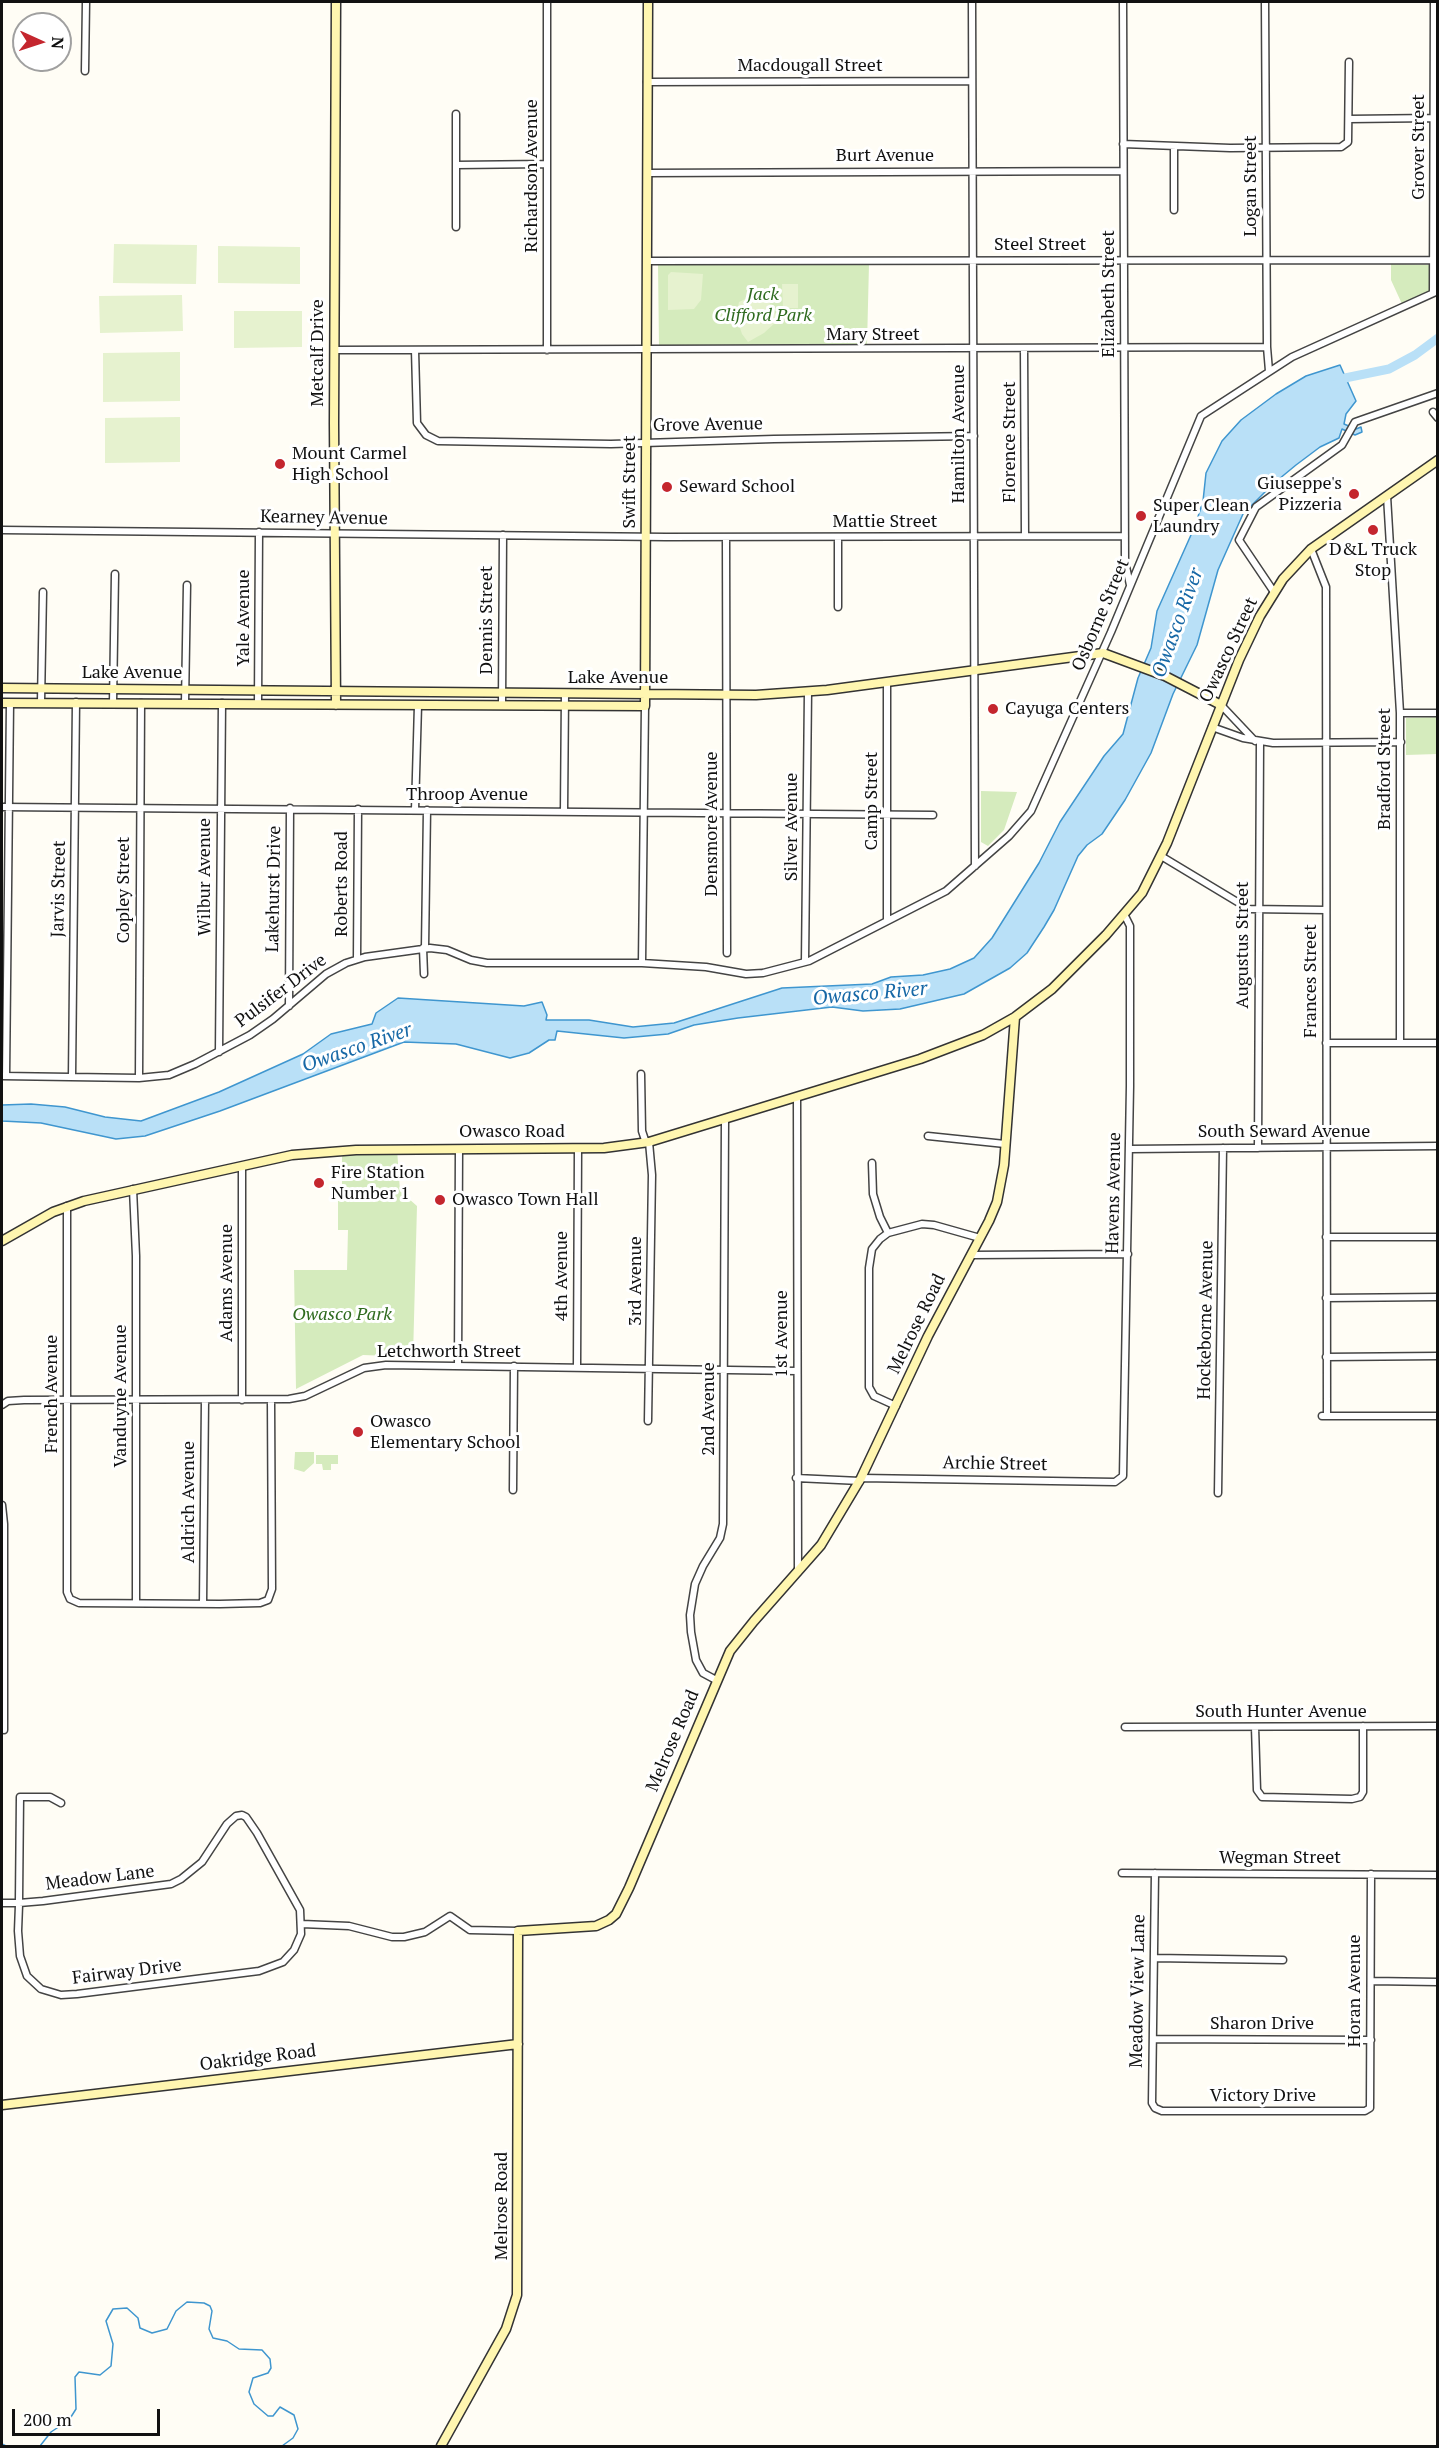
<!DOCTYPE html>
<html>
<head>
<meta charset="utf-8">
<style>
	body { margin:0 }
	#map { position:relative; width:1439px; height:2448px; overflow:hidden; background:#fffdf5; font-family:"PT Serif",serif }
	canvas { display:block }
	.frame { position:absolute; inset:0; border:3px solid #111; pointer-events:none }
	.north { position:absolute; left:12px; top:12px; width:60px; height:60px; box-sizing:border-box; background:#fff; border:2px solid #a0a0a0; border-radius:50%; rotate:93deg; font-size:16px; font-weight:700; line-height:24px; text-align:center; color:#111 }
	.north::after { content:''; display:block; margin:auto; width:21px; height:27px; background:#c4262e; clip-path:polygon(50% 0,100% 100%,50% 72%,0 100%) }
	.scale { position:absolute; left:12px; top:2409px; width:148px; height:27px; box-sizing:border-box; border:3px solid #111; border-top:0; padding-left:8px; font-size:18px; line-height:21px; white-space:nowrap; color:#111; -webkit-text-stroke:4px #fff; paint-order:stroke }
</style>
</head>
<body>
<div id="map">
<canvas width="1439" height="2448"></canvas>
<div class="frame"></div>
<div class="north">N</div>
<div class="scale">200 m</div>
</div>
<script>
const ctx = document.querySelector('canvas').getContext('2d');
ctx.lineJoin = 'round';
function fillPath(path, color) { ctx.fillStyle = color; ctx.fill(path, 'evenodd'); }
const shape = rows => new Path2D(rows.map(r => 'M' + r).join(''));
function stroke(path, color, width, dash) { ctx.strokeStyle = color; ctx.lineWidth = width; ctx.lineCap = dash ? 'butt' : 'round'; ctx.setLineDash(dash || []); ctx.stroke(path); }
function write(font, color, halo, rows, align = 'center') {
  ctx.font = font + ' "PT Serif",serif'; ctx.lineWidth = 6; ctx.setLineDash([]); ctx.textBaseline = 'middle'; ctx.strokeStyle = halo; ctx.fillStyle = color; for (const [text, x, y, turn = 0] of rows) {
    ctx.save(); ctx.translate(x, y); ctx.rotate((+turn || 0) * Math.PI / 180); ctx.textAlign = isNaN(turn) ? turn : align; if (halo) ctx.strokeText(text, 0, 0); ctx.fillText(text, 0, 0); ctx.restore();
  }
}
const green = shape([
	[869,264,867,345,659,346,658,265],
	[1391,264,1430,265,1429,292,1402,304,1391,280],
	[1437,717,1437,754,1406,755,1406,718],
	[981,791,1017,792,1004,830,988,846,981,842],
	[397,1149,400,1191,417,1206,413,1357,363,1355,296,1389,294,1270,347,1270,348,1230,338,1230,338,1201,342,1201,342,1150],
	[295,1452,314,1452,314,1463,304,1472,294,1469],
	[316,1455,338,1455,338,1464,331,1464,331,1470,323,1470,322,1464,316,1464]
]);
const pitch = shape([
	[114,244,197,245,196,284,113,283],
	[218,246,300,247,300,284,218,283],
	[671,272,703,274,701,300,694,309,668,310,668,275],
	[782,284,798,284,798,308,783,308],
	[762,291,776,314,776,322,764,333,748,342,742,334,736,316,739,302],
	[182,295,183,331,100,333,99,296],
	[234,311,302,311,302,347,234,348],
	[180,352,180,401,103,402,103,353],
	[180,417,180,462,105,463,105,418]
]);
const water = shape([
	[1340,365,1356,401,1346,414,1344,424,1356,429,1361,427,1362,432,1355,435,1342,429,1339,438,1320,447,1296,465,1273,484,1243,514,1218,570,1197,645,1173,694,1151,753,1125,800,1102,834,1087,845,1078,856,1054,910,1044,927,1027,953,1010,968,964,994,900,1009,863,1011,832,1007,738,1018,694,1025,668,1034,624,1038,557,1031,555,1040,549,1040,529,1053,510,1058,456,1044,404,1042,220,1111,145,1136,116,1139,41,1123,2,1121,2,1105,31,1104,65,1107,105,1117,141,1121,219,1092,303,1054,331,1034,372,1024,376,1013,398,998,524,1006,542,1002,547,1015,546,1020,589,1020,633,1027,674,1023,782,988,872,984,891,977,923,975,950,969,974,958,992,938,1039,863,1060,822,1104,756,1123,734,1138,678,1151,648,1157,611,1195,526,1203,501,1206,473,1222,441,1241,420,1276,394,1306,376,1340,365]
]);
const stream = shape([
	[2,2444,6,2446],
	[40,2446,51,2432,69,2420,76,2409,75,2377,79,2372,100,2375,111,2366,113,2344,106,2321,113,2309,127,2308,138,2318,140,2328,152,2333,167,2329,176,2311,187,2302,204,2303,210,2306,212,2311,209,2329,213,2338,227,2341,239,2349,262,2350,270,2359,271,2368,268,2373,253,2378,249,2392,254,2404,268,2416,273,2416,280,2407,294,2415,298,2429,293,2438,282,2446]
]);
const river = shape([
	[1335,385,1345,378,1389,369,1415,355,1438,338]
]);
const street = shape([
	[547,2,547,350],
	[972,2,975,866],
	[1123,2,1125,562,1130,585],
	[1265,2,1267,347,1269,371],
	[85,71,86,2],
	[647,82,972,81],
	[456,114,456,227],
	[1349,119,1434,118],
	[1123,144,1230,148,1341,147,1348,142,1349,62],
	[456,165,546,164],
	[647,173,1123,171],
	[1174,210,1174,146],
	[647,261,1434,260],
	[1433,293,1434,2],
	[1024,348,1025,536],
	[335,350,1267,347],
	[415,350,417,423,426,435,438,441,611,444,774,439,974,436],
	[1433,412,1438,418],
	[1387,496,1400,713,1400,1043],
	[2,530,666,537,1125,536],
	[726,537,727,953],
	[1311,549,1326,587,1327,1416],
	[1274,592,1239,540,1256,507,1342,445,1355,422,1438,393],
	[838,607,838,538],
	[887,682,887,921],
	[41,702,43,592],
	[113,703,115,574],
	[185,703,187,585],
	[258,704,259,532],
	[502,705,503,535],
	[1221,705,1255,741],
	[1400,713,1438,713],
	[1212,727,1243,738,1273,743,1401,742],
	[2,807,933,815],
	[415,810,418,705],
	[564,811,565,694],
	[1161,856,1249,909,1326,910],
	[423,948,424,974],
	[425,948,427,810],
	[357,959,358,809],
	[805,962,808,692],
	[642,963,645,706],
	[289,1006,290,808],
	[1326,1043,1438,1043],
	[219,1052,222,703],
	[641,1074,642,1131,645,1140,649,1142,652,1175,648,1421],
	[2,1076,139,1078,169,1075,195,1064,250,1035,273,1019,326,974,346,963,365,957,430,948,447,950,471,960,487,963,642,963,706,967,746,974,763,973,809,961,946,891,1009,836,1031,811,1111,632,1201,416,1292,357,1438,291],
	[6,1076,10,703],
	[72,1077,76,702],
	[139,1078,141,703],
	[797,1097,798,1572],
	[928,1136,1005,1144],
	[1258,1148,1260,742],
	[1130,1149,1438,1146],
	[872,1163,873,1194,880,1217,888,1233],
	[242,1166,242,1400],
	[133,1189,136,1256,136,1602],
	[67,1206,67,1592,70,1599,79,1603,220,1604,260,1603,268,1600,272,1589,271,1400],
	[1326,1237,1438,1237],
	[971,1255,1128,1254],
	[1326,1298,1438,1297],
	[1326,1357,1438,1356],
	[458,1366,459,1149],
	[577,1367,578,1149],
	[2,1405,8,1401,24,1400,289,1399,305,1396,364,1368,386,1365,797,1371],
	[896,1406,874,1396,869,1387,869,1268,872,1249,880,1239,888,1233,922,1224,934,1225,980,1238],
	[1322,1416,1438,1416],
	[796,1478,860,1481],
	[861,1478,1115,1482,1123,1476,1130,1086,1130,926,1125,916],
	[513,1490,514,1366],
	[1218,1493,1223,1148],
	[2,1505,4,1524,4,1730],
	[203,1604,205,1400],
	[716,1680,703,1673,696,1660,691,1632,690,1615,695,1584,703,1566,720,1538,723,1524,725,1120],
	[1125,1727,1438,1726],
	[1255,1727,1257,1790,1262,1797,1352,1799,1360,1797,1363,1792,1363,1726],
	[1122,1873,1438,1875],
	[1155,1873,1152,2103,1155,2108,1162,2111,1365,2111,1370,2108,1371,1874],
	[2,1903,19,1903,43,1901,171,1884,181,1879,202,1862,227,1824,236,1816,242,1815,246,1817,257,1833,300,1910,301,1934,294,1950,283,1962,259,1971,77,1994,61,1995,41,1989,27,1976,20,1956,18,1931,19,1905,19,1900,20,1797,50,1797,61,1803],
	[302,1924,349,1926,392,1937,404,1937,425,1932,450,1916,470,1930,518,1931],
	[1154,1958,1283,1960],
	[1371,1981,1438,1982],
	[1153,2039,1371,2040]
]);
const secondary = shape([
	[2,688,756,695,827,690,1103,653,1165,676,1221,705],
	[2,703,645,706,648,2],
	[336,705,334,423,336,2],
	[2,1241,53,1212,84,1201,292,1155,356,1150,604,1148,649,1142,920,1059,983,1035,1015,1017,1052,989,1106,935,1142,893,1167,843,1239,660,1260,616,1283,579,1311,549,1438,460],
	[2,2105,518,2044],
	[441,2446,506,2329,517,2295,518,1931,596,1926,609,1920,616,1914,629,1888,730,1651,754,1621,821,1545,861,1478,928,1336,989,1221,997,1202,1004,1165,1015,1017]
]);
const markers = [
	[280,464,6,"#c4262e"],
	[667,487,6,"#c4262e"],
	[1354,494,6,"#c4262e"],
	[1141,516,6,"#c4262e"],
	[1373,530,6,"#c4262e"],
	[993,709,6,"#c4262e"],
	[319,1183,6,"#c4262e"],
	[440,1200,6,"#c4262e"],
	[358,1432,6,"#c4262e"]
];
const streetNames = [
	["Macdougall Street",810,66],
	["Grover Street",1419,147,-90],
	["Burt Avenue",885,156],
	["Richardson Avenue",532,176,-90],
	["Logan Street",1251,186,-90],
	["Steel Street",1040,245],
	["Elizabeth Street",1109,294,-90],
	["Mary Street",873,335],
	["Metcalf Drive",318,353,-90],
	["Grove Avenue",708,425,-1],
	["Hamilton Avenue",959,434,-90],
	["Florence Street",1010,442,-90],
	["Swift Street",630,482,-90],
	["Kearney Avenue",324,518,1],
	["Mattie Street",885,522],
	["Osborne Street",1101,615,-67],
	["Yale Avenue",244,618,-90],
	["Dennis Street",487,620,-90],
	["Owasco Street",1229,650,-65],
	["Lake Avenue",132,673],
	["Lake Avenue",618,678],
	["Bradford Street",1385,769,-90],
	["Throop Avenue",467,795],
	["Camp Street",872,801,-90],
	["Densmore Avenue",712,824,-90],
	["Silver Avenue",792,827,-90],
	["Wilbur Avenue",205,877,-90],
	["Roberts Road",342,884,-90],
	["Jarvis Street",59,889,-89],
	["Lakehurst Drive",274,889,-89],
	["Copley Street",124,890,-90],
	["Augustus Street",1243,945,-90],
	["Frances Street",1311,981,-90],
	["Pulsifer Drive",281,991,-37],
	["Owasco Road",512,1132],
	["South Seward Avenue",1284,1132],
	["Havens Avenue",1114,1193,-89],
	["4th Avenue",562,1276,-90],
	["3rd Avenue",636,1281,-90],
	["Adams Avenue",227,1283,-90],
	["Hockeborne Avenue",1206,1320,-89],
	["Melrose Road",917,1324,-64],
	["1st Avenue",782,1334,-90],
	["Letchworth Street",449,1352],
	["French Avenue",52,1394,-90],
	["Vanduyne Avenue",121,1396,-90],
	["2nd Avenue",709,1409,-90],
	["Archie Street",995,1464,1],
	["Aldrich Avenue",189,1502,-90],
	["South Hunter Avenue",1281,1712],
	["Melrose Road",673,1741,-67],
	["Wegman Street",1280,1858],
	["Meadow Lane",100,1878,-7],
	["Fairway Drive",127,1972,-7],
	["Meadow View Lane",1138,1991,-89],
	["Horan Avenue",1355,1991,-90],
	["Sharon Drive",1262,2024],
	["Oakridge Road",258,2058,-7],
	["Victory Drive",1263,2096],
	["Melrose Road",502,2206,-90]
];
const parkNames = [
	["Jack",763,295],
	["Clifford Park",763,316],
	["Owasco Park",342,1315]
];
const poiNames = [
	["Mount Carmel",292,454],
	["High School",292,475],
	["Giuseppe's",1342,484,"right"],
	["Pizzeria",1342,505,"right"],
	["Seward School",679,487],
	["Super Clean",1153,506],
	["Laundry",1153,527],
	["D&L Truck",1373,550,"center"],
	["Stop",1373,571,"center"],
	["Cayuga Centers",1005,709],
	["Fire Station",331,1173],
	["Number 1",331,1194],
	["Owasco Town Hall",452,1200],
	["Owasco",370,1422],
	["Elementary School",370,1443]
];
const waterNames = [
	["Owasco River",1178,623,-70],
	["Owasco River",870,994,-5],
	["Owasco River",357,1048,-19]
];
fillPath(green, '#d5ebbd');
fillPath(pitch, '#e6f2cf');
fillPath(water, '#b9e0f7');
stroke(water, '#3f96cf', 1.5);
stroke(stream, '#3f96cf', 1.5);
stroke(river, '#b9e0f7', 9);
stroke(street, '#444', 9);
stroke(secondary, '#333', 11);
stroke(street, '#fff', 6);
stroke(secondary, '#fff6b0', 8);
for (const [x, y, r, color] of markers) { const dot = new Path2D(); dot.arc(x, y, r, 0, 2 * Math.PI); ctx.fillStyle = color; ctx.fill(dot); stroke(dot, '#fff', 2); }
write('18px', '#111', '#fff', streetNames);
write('italic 18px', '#2f6b1f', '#fff', parkNames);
write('18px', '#111', '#fff', poiNames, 'left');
write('italic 20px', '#1768a6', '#fff', waterNames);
</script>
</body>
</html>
